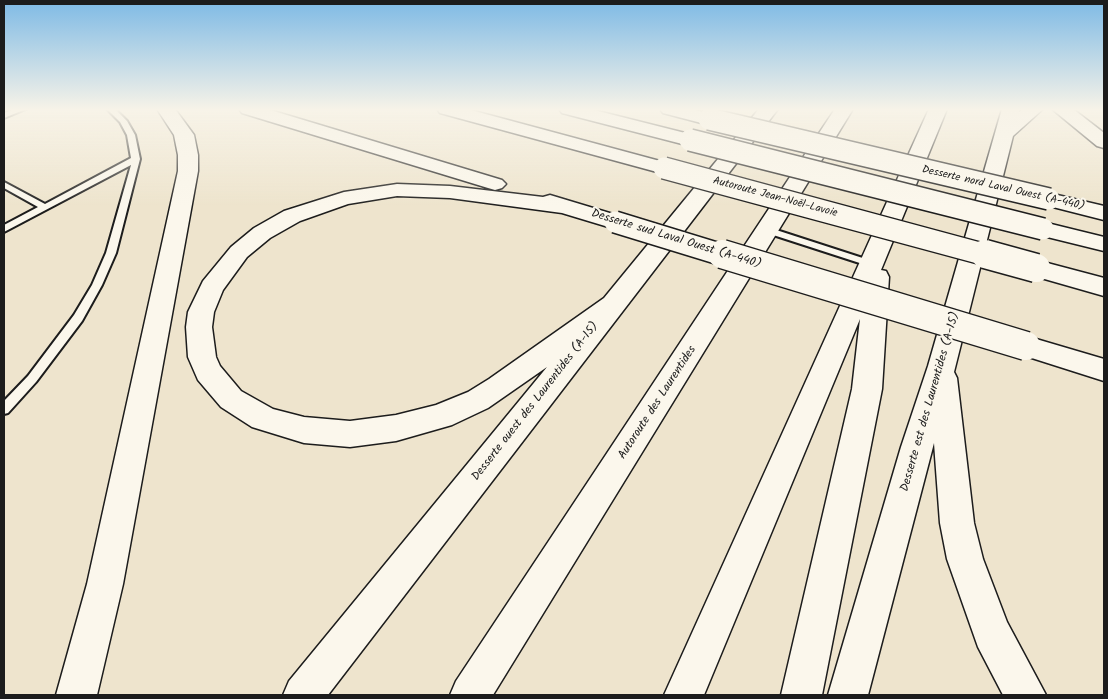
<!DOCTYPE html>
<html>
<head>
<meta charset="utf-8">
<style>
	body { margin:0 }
	#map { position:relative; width:1108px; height:699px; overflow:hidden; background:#eee4cd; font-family:Kalam,sans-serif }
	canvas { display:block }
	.frame { position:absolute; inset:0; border:5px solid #1c1c1c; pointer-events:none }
</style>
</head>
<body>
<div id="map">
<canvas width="1108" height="699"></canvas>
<div class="frame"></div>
</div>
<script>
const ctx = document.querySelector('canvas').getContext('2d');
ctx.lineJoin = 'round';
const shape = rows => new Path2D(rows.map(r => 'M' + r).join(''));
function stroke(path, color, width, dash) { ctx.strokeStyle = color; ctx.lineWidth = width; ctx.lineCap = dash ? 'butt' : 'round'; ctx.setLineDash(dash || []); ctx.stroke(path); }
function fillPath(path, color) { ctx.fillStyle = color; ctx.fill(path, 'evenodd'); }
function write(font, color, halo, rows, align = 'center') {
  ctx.font = font + ' Kalam,sans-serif'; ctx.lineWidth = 4; ctx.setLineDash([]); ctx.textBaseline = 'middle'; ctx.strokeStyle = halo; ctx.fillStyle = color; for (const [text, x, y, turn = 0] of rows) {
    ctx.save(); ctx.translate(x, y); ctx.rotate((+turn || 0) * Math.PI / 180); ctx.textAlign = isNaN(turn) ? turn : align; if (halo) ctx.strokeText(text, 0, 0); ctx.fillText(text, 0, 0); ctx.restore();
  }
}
const lane = shape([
	[15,109,26,109,4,118,4,113,15,109],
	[107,109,115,109,127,121,135,135,140,159,116,253,102,285,82,321,36,382,8,413,4,414,4,401,28,376,74,315,92,285,106,253,131,165,4,232,4,225,38,207,4,188,4,182,45,204,131,158,127,135,120,122,107,109],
	[767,227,878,263,880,265,878,267,872,267,764,232,762,230,767,227]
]);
const primary = shape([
	[157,109,175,109,194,135,198,155,198,171,123,584,97,695,56,695,87,584,178,171,178,155,174,135,157,109],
	[239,109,267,109,502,180,506,184,502,188,495,190,488,188,242,113,239,109],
	[660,109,691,109,716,115,718,119,716,123,709,125,663,113,660,109],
	[759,109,778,109,328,695,283,695,289,681,547,367,488,408,452,425,396,441,350,447,304,443,252,427,221,407,198,380,188,357,186,327,188,312,203,281,231,247,254,228,284,211,344,192,397,184,450,186,543,197,550,195,623,217,626,222,623,227,615,229,562,213,450,198,397,196,348,204,300,221,270,238,247,257,223,290,214,312,212,327,216,357,220,366,241,391,273,409,304,417,350,421,396,415,436,405,468,392,489,379,604,298,759,109],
	[1002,109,1020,109,1019,112,1023,109,1043,109,1013,136,954,372,957,378,974,523,983,559,1007,622,1046,695,1003,695,978,647,947,559,940,523,934,443,868,695,828,695,901,447,928,366,1002,109],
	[1049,193,1104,206,1104,220,1041,204,1038,199,1041,194,1049,193],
	[1026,336,1104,359,1104,381,1016,353,1012,346,1016,339,1026,336]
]);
const highway = shape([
	[437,109,467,109,671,164,674,168,671,172,664,174,657,172,440,113,437,109],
	[559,109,590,109,697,136,700,140,697,144,690,146,562,113,559,109],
	[835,109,853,109,493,695,450,695,456,681,835,109],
	[929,109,947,109,881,270,886,271,889,277,882,389,822,695,781,695,852,389,860,319,704,695,664,695,929,109],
	[1052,109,1073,109,1104,133,1104,148,1097,146,1052,109],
	[1043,222,1104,237,1104,251,1035,234,1032,229,1035,224,1043,222],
	[1036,260,1104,278,1104,296,1027,274,1024,268,1027,262,1036,260]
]);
const primaryBridgeFar1 = shape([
	[709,119,1049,199],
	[615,222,726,256]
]);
const primaryBridge = shape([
	[722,254,1026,346]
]);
const highwayBridgeFar1 = shape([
	[690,140,1043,229],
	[664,168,990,256]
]);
const highwayBridge = shape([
	[985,254,1036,268]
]);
const farStreetnames = [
	["Desserte nord Laval Ouest (A-440)",1003,189,13],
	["Autoroute Jean-Noël-Lavoie",775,198,15]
];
const streetNames = [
	["Desserte sud Laval Ouest (A-440)",676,240,17],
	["Desserte ouest des Laurentides (A-15)",536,402,-52],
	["Desserte est des Laurentides (A-15)",931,402,-74],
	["Autoroute des Laurentides",658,403,-57]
];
stroke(lane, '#1c1c1c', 4);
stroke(primary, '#1c1c1c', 3);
stroke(highway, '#1c1c1c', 3);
fillPath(lane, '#fbf7ec');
fillPath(primary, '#fbf7ec');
fillPath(highway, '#fbf7ec');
stroke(primaryBridgeFar1, '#1c1c1c', 24, []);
stroke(primaryBridge, '#1c1c1c', 31, []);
stroke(highwayBridgeFar1, '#1c1c1c', 24, []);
stroke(highwayBridge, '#1c1c1c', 31, []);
stroke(primaryBridgeFar1, '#fbf7ec', 21);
stroke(primaryBridge, '#fbf7ec', 28);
stroke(highwayBridgeFar1, '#fbf7ec', 21);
stroke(highwayBridge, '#fbf7ec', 28);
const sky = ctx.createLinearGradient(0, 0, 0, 207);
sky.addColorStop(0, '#7ebae5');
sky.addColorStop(0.53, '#f7f3e8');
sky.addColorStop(1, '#f7f3e800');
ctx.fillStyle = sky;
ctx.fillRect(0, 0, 1108, 207);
write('11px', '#1c1c1c', '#fbf7ec', farStreetnames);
write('12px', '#1c1c1c', '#fbf7ec', streetNames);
</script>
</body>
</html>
